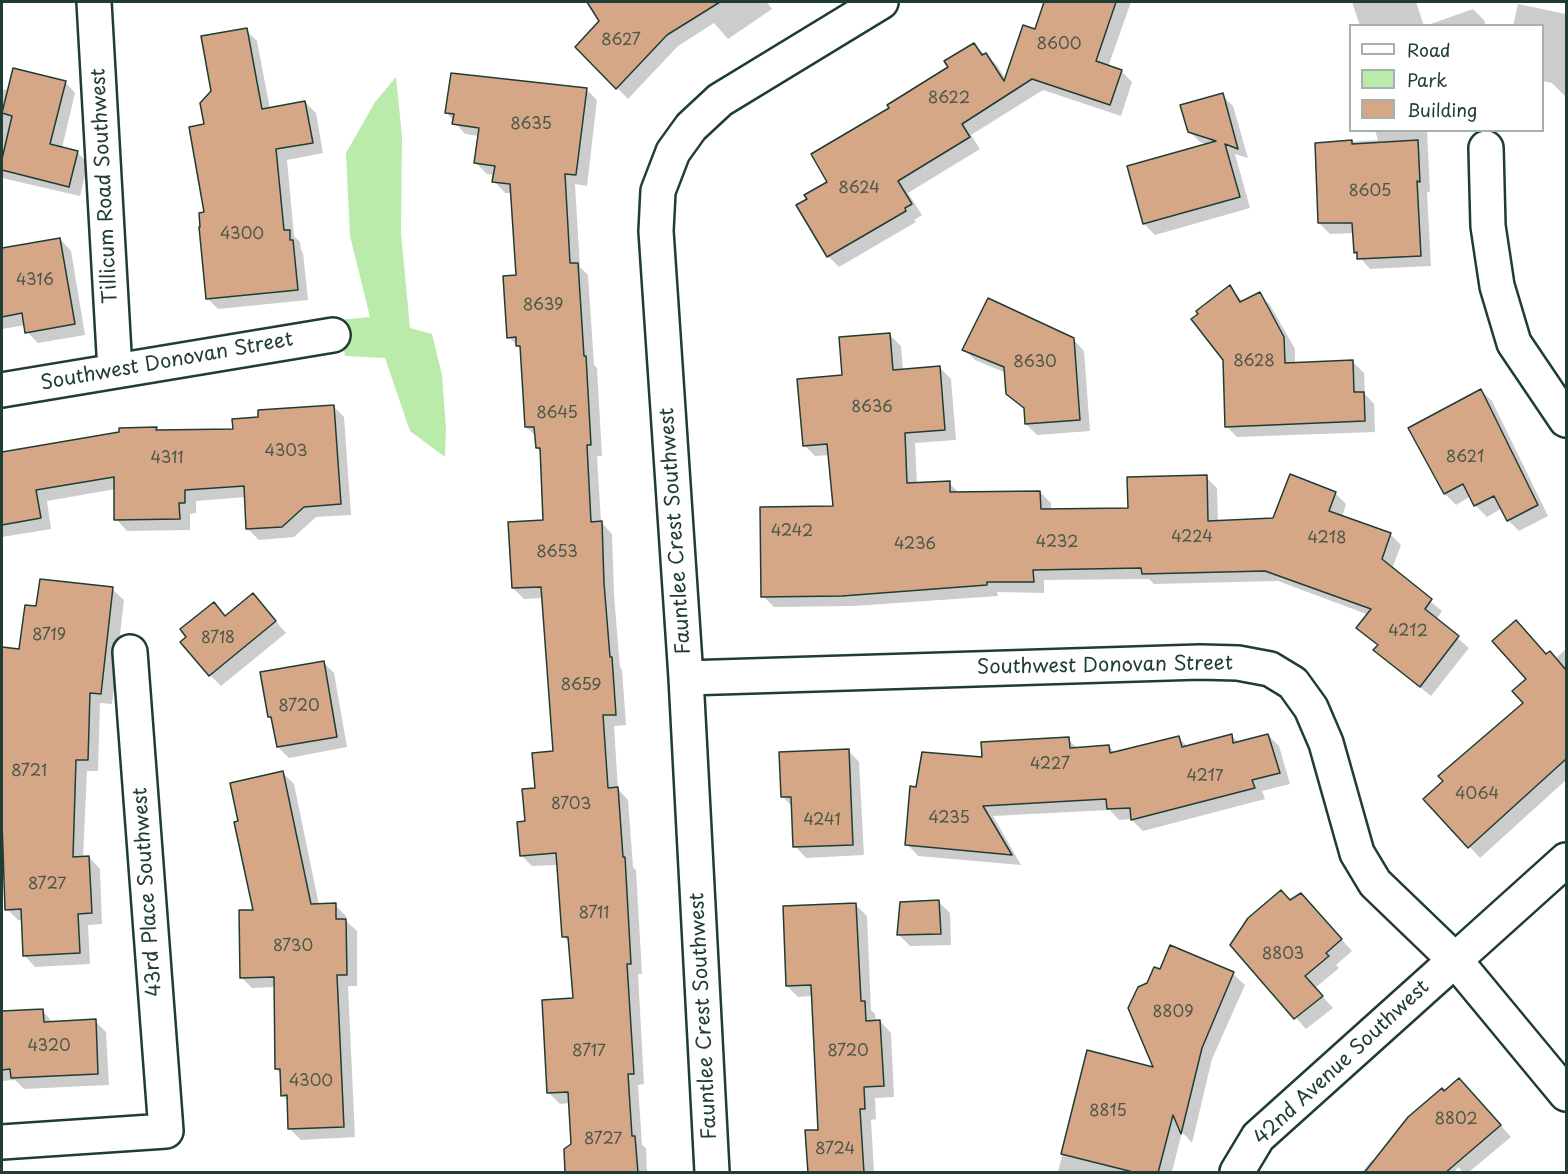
<!DOCTYPE html>
<html>
<head>
<meta charset="utf-8">
<style>
	body { margin:0 }
	#map { position:relative; width:1568px; height:1174px; overflow:hidden; background:#fff; font-family:"Playpen Sans",sans-serif }
	canvas { display:block }
	.frame { position:absolute; inset:0; border:3px solid #1f3d34; pointer-events:none }
	.legend { position:absolute; left:1349px; top:24px; width:195px; height:108px; box-sizing:border-box; background:#fff; border:2px solid #a5b1ae; margin:0; padding:8px 10px; list-style:none; font-size:18px; color:#1f3d34 }
	.legend li { display:flex; align-items:center; gap:12px; height:30px }
	.legend b { width:30px; border:2px solid #a5b1ae }
</style>
</head>
<body>
<div id="map">
<canvas width="1568" height="1174"></canvas>
<div class="frame"></div>
<ul class="legend">
<li><b style="height:8px;background:#fff"></b>Road</li>
<li><b style="height:16px;background:#baebab"></b>Park</li>
<li><b style="height:16px;background:#d5a787"></b>Building</li>
</ul>
</div>
<script>
const ctx = document.querySelector('canvas').getContext('2d');
ctx.lineJoin = 'round';
function fillPath(path, color) { ctx.fillStyle = color; ctx.fill(path, 'evenodd'); }
const shape = rows => new Path2D(rows.map(r => 'M' + r).join(''));
function stroke(path, color, width, dash) { ctx.strokeStyle = color; ctx.lineWidth = width; ctx.lineCap = dash ? 'butt' : 'round'; ctx.setLineDash(dash || []); ctx.stroke(path); }
function write(font, color, halo, rows, align = 'center') {
  ctx.font = font + ' "Playpen Sans",sans-serif'; ctx.lineWidth = 4.5; ctx.setLineDash([]); ctx.textBaseline = 'middle'; ctx.strokeStyle = halo; ctx.fillStyle = color; for (const [text, x, y, turn = 0] of rows) {
    ctx.save(); ctx.translate(x, y); ctx.rotate((+turn || 0) * Math.PI / 180); ctx.textAlign = isNaN(turn) ? turn : align; if (halo) ctx.strokeText(text, 0, 0); ctx.fillText(text, 0, 0); ctx.restore();
  }
}
const green = shape([
	[396,77,402,136,401,233,410,328,432,334,442,375,446,429,445,457,410,431,385,358,345,356,338,320,370,317,350,236,346,153,375,102]
]);
const shadow = shape([
	[589,2,767,2,772,9,728,39,714,23,678,46,628,99,577,47,601,21],
	[1046,2,1131,2,1108,67,1121,71,1132,82,1121,116,1043,90,971,135,980,149,908,193,922,215,914,220,916,222,839,267,828,256,829,183,891,109,950,68,973,44,997,65,1006,80,1036,31],
	[1352,2,1416,2,1424,26,1360,26],
	[1518,4,1566,14,1566,97,1552,83,1542,81,1542,26,1513,26],
	[1473,9,1484,20,1486,26,1425,26],
	[246,30,257,41,270,109,305,102,316,113,323,153,287,160,294,236,300,242,301,250,303,253,308,300,218,309,207,298,206,125,213,92],
	[65,82,75,93,62,148,77,152,88,163,80,196,2,178,2,90],
	[586,89,597,100,587,186,575,184,580,267,588,275,594,365,597,368,602,456,597,456,601,522,612,534,614,595,620,667,622,670,626,725,614,726,618,789,628,800,633,867,636,870,642,974,638,974,644,1084,638,1085,642,1145,646,1148,647,1172,567,1172,573,1145,570,1103,560,1104,549,1093,574,999,570,943,563,936,558,865,532,866,521,855,526,822,536,790,555,752,544,598,524,599,513,588,545,522,541,452,537,448,537,437,526,427,521,348,508,337,517,276,512,193,505,193,494,181,495,175,487,174,476,163,479,136,465,134,446,112],
	[1222,95,1233,106,1248,158,1235,154,1250,208,1155,235,1144,224,1208,145,1200,142,1189,131],
	[1375,130,1427,130,1430,192,1427,192,1431,266,1370,269,1355,252,1354,233,1330,234,1319,223,1316,144,1378,140],
	[60,239,71,251,85,335,38,343,27,332,26,325,2,329,2,250],
	[1230,287,1243,302,1259,294,1270,305,1295,349,1295,364,1353,362,1364,373,1365,394,1374,404,1375,432,1237,437,1226,426],
	[890,335,901,346,903,371,940,368,951,379,956,440,915,443,917,484,949,483,960,494,1040,492,1051,503,1051,510,1130,509,1206,477,1217,488,1218,522,1274,520,1335,493,1346,504,1342,517,1390,534,1401,545,1392,569,1442,611,1436,620,1469,648,1431,696,1375,650,1379,646,1369,638,1369,615,1278,581,1154,584,1149,579,1044,580,1044,593,997,592,998,596,854,606,774,607,763,596,835,507,830,455,815,456,804,445,844,376],
	[1073,339,1084,351,1090,431,1037,435,1026,424,1025,410,1007,393,1006,373,975,360,964,349],
	[1481,390,1492,401,1548,516,1519,531,1508,520,1502,508,1487,517,1476,506,1471,496,1456,505,1445,494],
	[333,406,344,417,351,515,316,517,294,537,259,540,248,529,246,497,196,501,196,513,190,514,190,530,127,531,116,519,116,489,47,501,51,529,2,537,2,453,156,429,159,431,234,430,260,418],
	[112,589,124,600,112,704,100,703,98,771,87,771,83,858,89,857,100,869,102,924,88,925,90,964,35,967,24,955,23,920,18,920,7,909,3,828,2,827,2,649,21,651,38,608],
	[253,595,286,633,221,686,210,675,213,604,226,617],
	[1566,649,1566,780,1480,858,1425,799,1525,703,1528,680,1547,655,1555,659],
	[323,662,334,673,347,747,289,758,278,747,273,721,269,716],
	[1268,735,1279,746,1290,784,1262,791,1265,799,1143,831,1131,819,1119,820,1110,810,993,816,1021,865,918,856,907,844,918,788,984,759,1068,739,1078,749,1109,746,1115,753,1179,738,1188,747,1232,736,1239,743],
	[848,750,859,762,864,855,806,858,795,846,793,807,782,796],
	[283,773,294,784,319,905,335,905,346,916,346,921,357,931,357,986,348,986,355,1137,301,1140,290,1129,289,1102,282,1095,281,1074,276,1069,276,987,252,988,241,977,254,912,240,822],
	[939,902,950,913,951,945,910,946,899,935],
	[856,905,867,916,871,1010,875,1014,876,1022,880,1021,891,1033,894,1097,875,1098,876,1119,871,1120,874,1172,802,1172,809,1171,819,1131,813,996,798,997,787,986],
	[1312,906,1352,951,1336,965,1339,968,1315,988,1333,1008,1306,1029,1231,945],
	[1171,947,1233,974,1245,985,1212,1059,1192,1143,1182,1132,1172,1172,1058,1172,1088,1052,1155,1069,1148,985,1160,971],
	[42,1010,53,1023,95,1021,106,1032,109,1085,24,1089,15,1080,2,1081,2,1012],
	[1470,1091,1511,1137,1469,1172,1463,1172,1458,1167,1455,1172,1362,1172,1372,1160,1374,1162,1444,1093]
]);
const building = shape([
	[587,2,720,2,667,35,616,89,575,47,599,21,587,2],
	[1044,2,1116,2,1096,61,1122,70,1110,105,1032,79,962,124,970,137,898,181,912,204,905,208,906,211,827,257,796,205,807,199,804,195,827,182,811,154,889,108,887,105,948,67,944,61,974,43,982,55,986,53,1004,81,1023,25,1035,29,1044,2],
	[247,28,262,109,305,101,313,143,276,149,284,230,290,230,290,240,293,240,298,290,206,299,199,227,200,227,199,213,204,212,189,127,204,124,200,103,211,91,201,36,247,28],
	[13,68,66,81,50,144,78,151,69,187,2,170,2,159,12,116,2,113,13,68],
	[451,73,587,88,576,175,565,174,570,263,578,263,584,356,586,356,591,445,587,445,591,522,602,521,604,583,610,657,612,657,616,715,603,715,608,788,618,787,623,857,625,857,631,964,627,964,634,1074,628,1074,632,1136,635,1136,638,1173,565,1173,564,1149,571,1144,568,1092,547,1093,542,1000,573,998,568,937,562,937,556,853,520,856,517,822,525,821,522,789,535,788,532,753,553,751,541,587,512,588,508,522,543,520,540,448,536,448,534,427,525,427,520,346,516,346,516,337,507,338,503,276,516,275,510,184,492,182,495,166,474,163,479,128,452,124,454,114,445,113,451,73],
	[1223,93,1238,149,1225,144,1240,197,1143,224,1127,166,1216,141,1188,132,1180,105,1223,93],
	[1352,140,1352,144,1418,140,1420,182,1417,181,1421,256,1357,259,1357,252,1354,253,1352,223,1318,223,1315,143,1352,140],
	[60,238,75,324,25,333,22,313,2,317,2,248,60,238],
	[1230,285,1240,302,1260,292,1284,337,1285,363,1353,360,1354,392,1364,392,1365,421,1225,427,1223,360,1191,319,1198,314,1196,311,1230,285],
	[988,298,1074,338,1080,420,1025,424,1024,408,1006,394,1004,367,962,350,988,298],
	[890,333,893,370,940,366,945,430,905,433,907,483,950,481,950,492,1040,491,1041,509,1128,508,1127,477,1207,475,1208,521,1273,518,1290,474,1336,492,1329,511,1391,533,1382,559,1432,599,1425,609,1459,636,1420,687,1373,650,1378,645,1356,628,1371,609,1265,571,1142,574,1141,568,1033,570,1034,582,987,582,987,585,842,596,761,597,760,507,833,506,827,444,803,446,797,379,842,375,839,337,890,333],
	[1481,389,1538,505,1507,521,1494,496,1474,506,1463,484,1444,494,1408,428,1481,389],
	[334,405,341,504,304,507,282,527,246,529,244,486,185,490,185,503,179,503,180,519,114,520,114,477,36,490,41,518,2,525,2,452,119,432,119,428,157,427,156,430,233,429,232,419,258,417,258,410,334,405],
	[40,579,113,587,101,694,90,693,88,760,76,760,73,857,89,856,92,913,78,914,80,953,23,956,21,909,5,910,2,822,2,647,19,649,25,605,36,606,40,579],
	[253,593,276,621,209,676,180,642,186,637,180,629,214,602,225,616,253,593],
	[1516,620,1546,654,1550,651,1566,670,1566,759,1468,848,1423,799,1443,781,1438,776,1523,703,1512,691,1526,679,1492,641,1516,620],
	[324,661,337,737,277,747,271,717,268,717,260,672,324,661],
	[1232,734,1233,743,1268,734,1280,773,1252,780,1255,788,1131,820,1130,808,1107,809,1106,799,983,806,1012,855,905,845,910,786,916,787,922,752,982,757,981,742,1069,737,1070,748,1109,745,1110,753,1179,736,1182,747,1232,734],
	[849,749,853,845,793,847,791,797,781,797,779,752,849,749],
	[283,771,311,904,336,903,336,919,346,919,347,975,337,975,344,1127,288,1129,287,1095,281,1096,280,1069,275,1069,274,977,240,978,239,910,253,910,234,822,238,821,230,783,283,771],
	[1281,890,1290,900,1301,893,1342,939,1326,953,1329,956,1305,976,1323,996,1294,1019,1230,945,1248,918,1281,890],
	[939,900,941,934,897,935,900,902,939,900],
	[856,903,861,1001,865,1001,866,1021,880,1020,884,1086,864,1087,865,1109,860,1109,864,1173,808,1173,805,1130,818,1130,811,985,786,986,783,906,856,903],
	[1170,945,1234,972,1202,1048,1181,1134,1173,1115,1158,1173,1137,1173,1061,1154,1087,1050,1153,1067,1128,1008,1138,987,1147,983,1154,967,1160,969,1170,945],
	[43,1009,44,1022,96,1019,98,1074,11,1078,10,1069,2,1070,2,1011,43,1009],
	[1459,1078,1501,1125,1445,1173,1364,1173,1408,1117,1442,1088,1444,1091,1459,1078]
]);
const street = shape([
	[94,2,115,371],
	[1486,148,1488,226,1497,286,1514,343,1566,420],
	[2,390,333,335],
	[686,678,1200,662,1238,663,1270,669,1293,683,1311,708,1326,743,1357,853,1375,883,1455,960,1566,860],
	[2,1142,166,1131,130,652],
	[712,1172,686,678,656,231,658,191,673,152,691,127,720,100,881,2],
	[1237,1172,1258,1137,1455,960,1566,1094]
]);
const numberNames = [
	["8627",621,41],
	["8600",1059,45],
	["8622",949,99],
	["8635",531,125],
	["8624",859,189],
	["8605",1370,192],
	["4300",242,235],
	["4316",35,281],
	["8639",543,306],
	["8628",1254,362],
	["8630",1035,363],
	["8636",872,408],
	["8645",557,414],
	["4303",286,452],
	["8621",1465,458],
	["4311",167,459],
	["4242",792,532],
	["4224",1192,538],
	["4218",1327,539],
	["4232",1057,543],
	["4236",915,545],
	["8653",557,553],
	["4212",1408,632],
	["8719",49,636],
	["8718",218,639],
	["8659",581,686],
	["8720",299,707],
	["4227",1050,765],
	["8721",29,772],
	["4217",1205,777],
	["4064",1477,795],
	["8703",571,805],
	["4235",949,819],
	["4241",822,821],
	["8727",47,885],
	["8711",594,914],
	["8730",293,947],
	["8803",1283,955],
	["8809",1173,1013],
	["4320",49,1047],
	["8717",589,1052],
	["8720",848,1052],
	["4300",311,1082],
	["8815",1108,1112],
	["8802",1456,1120],
	["8727",603,1140],
	["8724",835,1150]
];
const streetNames = [
	["Tillicum Road Southwest",105,186,-93],
	["Southwest Donovan Street",167,362,-10],
	["Fauntlee Crest Southwest",676,531,-94],
	["Southwest Donovan Street",1105,666,-1],
	["43rd Place Southwest",148,892,-94],
	["Fauntlee Crest Southwest",704,1016,-93],
	["42nd Avenue Southwest",1342,1063,-43]
];
fillPath(green, '#baebab');
fillPath(shadow, '#0003');
fillPath(building, '#d5a787');
stroke(building, '#1f3d34', 1.5);
stroke(street, '#1f3d34', 38);
stroke(street, '#fff', 33);
write('16px', '#4c5849', null, numberNames);
write('20px', '#1f3d34', '#fff', streetNames);
</script>
</body>
</html>
